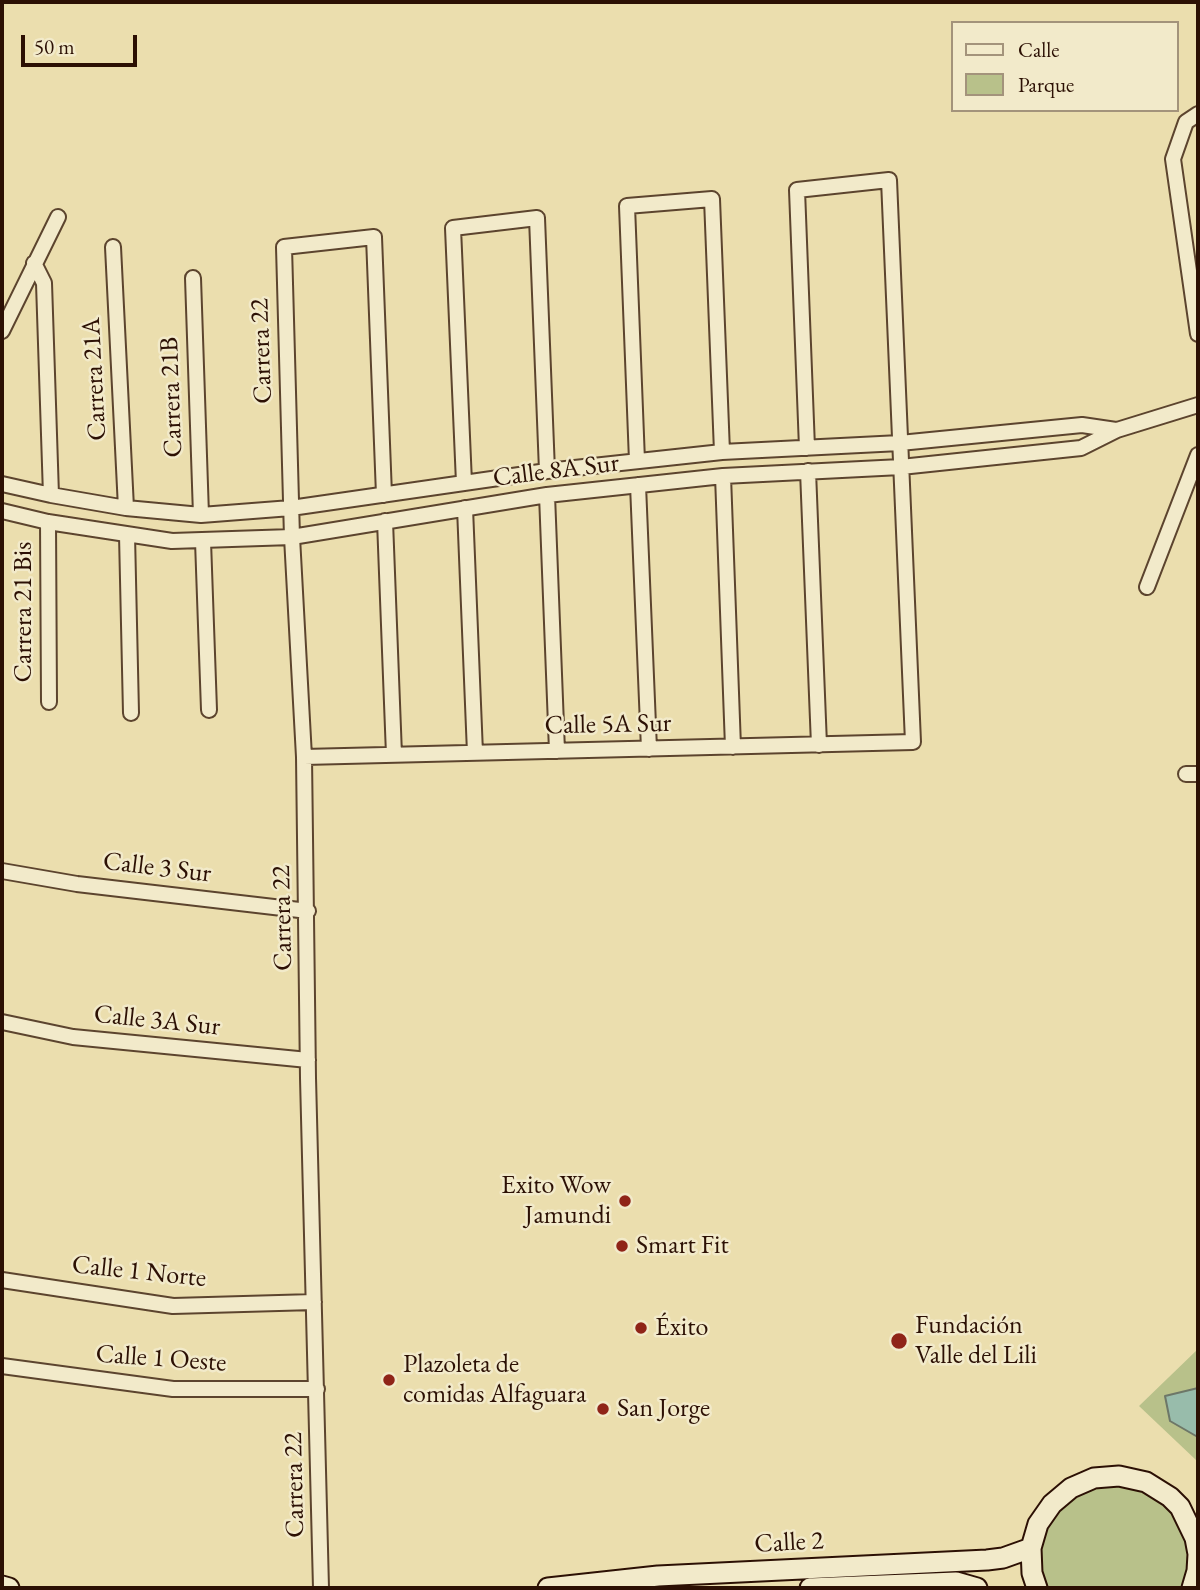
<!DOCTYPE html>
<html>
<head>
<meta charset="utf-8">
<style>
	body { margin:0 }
	#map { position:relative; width:1200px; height:1590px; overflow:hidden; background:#ebdeae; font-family:"EB Garamond",serif }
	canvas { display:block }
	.frame { position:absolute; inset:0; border:4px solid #2c1004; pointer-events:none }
	.legend { position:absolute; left:951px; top:21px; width:228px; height:91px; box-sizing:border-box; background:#f2eaca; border:2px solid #a3937b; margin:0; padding:9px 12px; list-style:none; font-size:21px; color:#2c1004 }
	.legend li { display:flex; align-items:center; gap:14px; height:35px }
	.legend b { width:35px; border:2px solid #a3937b }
	.scale { position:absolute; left:21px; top:35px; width:116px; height:32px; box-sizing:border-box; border:4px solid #2c1004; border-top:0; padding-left:9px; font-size:21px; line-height:24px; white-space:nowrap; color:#2c1004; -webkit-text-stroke:5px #f2eaca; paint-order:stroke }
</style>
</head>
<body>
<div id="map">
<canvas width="1200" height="1590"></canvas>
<div class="frame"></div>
<ul class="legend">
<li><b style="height:9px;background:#f2eaca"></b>Calle</li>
<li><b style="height:19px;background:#b8c18a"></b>Parque</li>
</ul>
<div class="scale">50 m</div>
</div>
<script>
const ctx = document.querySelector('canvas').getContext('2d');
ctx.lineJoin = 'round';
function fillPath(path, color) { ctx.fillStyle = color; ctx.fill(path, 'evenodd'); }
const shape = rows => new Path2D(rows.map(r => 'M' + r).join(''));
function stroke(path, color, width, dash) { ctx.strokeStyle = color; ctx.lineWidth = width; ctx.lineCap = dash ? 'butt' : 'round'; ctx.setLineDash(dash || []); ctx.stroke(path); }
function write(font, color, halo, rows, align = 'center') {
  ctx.font = font + ' "EB Garamond",serif'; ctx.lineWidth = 5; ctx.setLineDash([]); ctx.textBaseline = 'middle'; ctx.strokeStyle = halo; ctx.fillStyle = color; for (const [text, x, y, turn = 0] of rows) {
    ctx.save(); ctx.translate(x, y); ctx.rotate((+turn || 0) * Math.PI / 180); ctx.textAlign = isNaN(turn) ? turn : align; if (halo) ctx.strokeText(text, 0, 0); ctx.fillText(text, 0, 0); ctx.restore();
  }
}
const green = shape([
	[1198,1349,1198,1459,1196,1460,1139,1406],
	[1133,1478,1189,1522,1192,1588,1037,1588,1038,1524,1071,1488]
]);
const water = shape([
	[1198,1388,1198,1435,1196,1436,1170,1421,1165,1396,1198,1388]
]);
const minor = shape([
	[1198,114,1186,122,1173,159,1198,334],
	[113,247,126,508],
	[34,263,44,283,51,495],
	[193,278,201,515],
	[2,331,58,217],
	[637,461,627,206,712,199,722,452],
	[808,471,819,745],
	[723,476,733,747],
	[464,483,453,228,537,218,547,471],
	[2,484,51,495,126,508,201,515,291,508,547,471,722,452,900,443,1082,425,1116,430],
	[638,485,649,749],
	[547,495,557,751],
	[465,508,475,753],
	[2,511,48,522,172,541,292,537,547,495,723,476,901,467,1081,448,1117,430,1198,405],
	[385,521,394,755],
	[48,522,49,702],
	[127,535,131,713],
	[203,541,209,710],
	[1147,587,1198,455],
	[304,757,913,742,889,180,797,190,807,448],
	[1186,774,1198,774],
	[2,871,77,884,308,911],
	[2,1022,73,1037,308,1060],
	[2,1280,173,1306,314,1302],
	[2,1366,173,1389,317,1389],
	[321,1588,308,1078,304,757,292,537,284,247,374,237,384,495]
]);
const secondary = shape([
	[2,1586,9,1588],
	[548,1588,658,1576,987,1560,1003,1558,1031,1548],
	[810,1588,956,1582,977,1588],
	[1037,1588,1032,1573,1031,1548,1038,1524,1052,1504,1071,1488,1094,1478,1119,1476,1146,1482,1170,1497,1180,1507,1195,1538,1198,1554,1197,1571,1192,1588]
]);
const markers = [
	[625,1201,7,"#8f2418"],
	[622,1246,7,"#8f2418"],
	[641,1328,7,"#8f2418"],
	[899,1341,9,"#8f2418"],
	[389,1380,7,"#8f2418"],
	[603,1409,7,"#8f2418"]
];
const streetNames = [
	["Carrera 22",262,351,-92],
	["Carrera 21A",95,379,-93],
	["Carrera 21B",172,397,-92],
	["Calle 8A Sur",556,471,-7],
	["Carrera 21 Bis",24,612,-90],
	["Calle 5A Sur",608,725,-1],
	["Calle 3 Sur",157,868,7],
	["Carrera 22",283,918,-91],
	["Calle 3A Sur",157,1021,6],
	["Calle 1 Norte",139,1272,6],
	["Calle 1 Oeste",161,1359,4],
	["Carrera 22",295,1485,-91],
	["Calle 2",789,1543,-3]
];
const poiNames = [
	["Exito Wow",611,1186,"right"],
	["Jamundi",611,1216,"right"],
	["Smart Fit",636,1246],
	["Fundación",915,1326],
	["Valle del Lili",915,1356],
	["Éxito",655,1328],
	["Plazoleta de",403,1365],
	["comidas Alfaguara",403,1395],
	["San Jorge",617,1409]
];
fillPath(green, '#b8c18a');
fillPath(water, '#98bcab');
stroke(water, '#6d7768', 2);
stroke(minor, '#5c442e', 18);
stroke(secondary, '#2c1004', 23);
stroke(minor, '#f2eaca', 14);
stroke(secondary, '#f2eaca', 19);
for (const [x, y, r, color] of markers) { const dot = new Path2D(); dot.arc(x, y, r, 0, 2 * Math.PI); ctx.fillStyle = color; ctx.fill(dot); stroke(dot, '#f2eaca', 2.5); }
write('26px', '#2c1004', '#f2eaca', streetNames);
write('26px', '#2c1004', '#f2eaca', poiNames, 'left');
</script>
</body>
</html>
